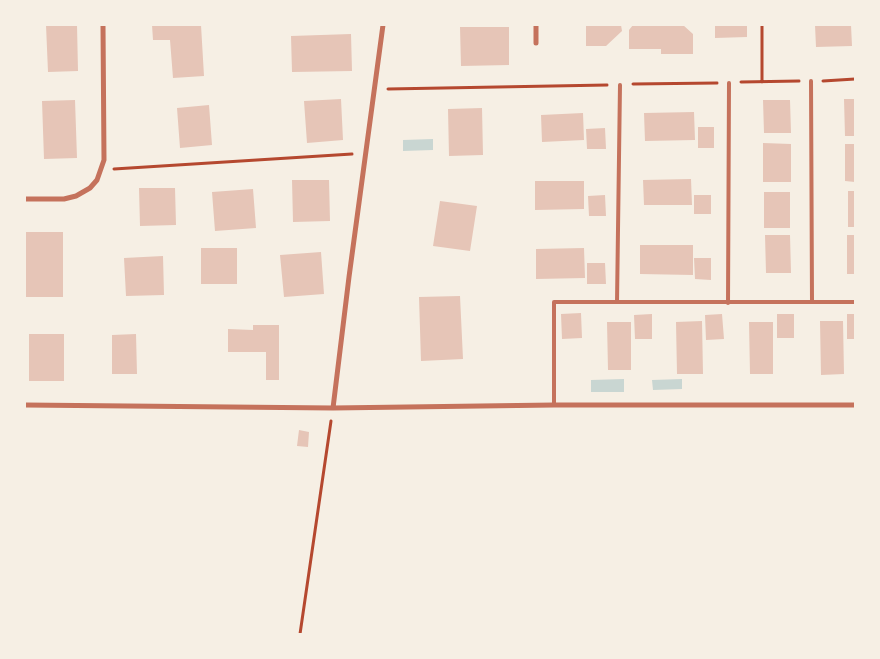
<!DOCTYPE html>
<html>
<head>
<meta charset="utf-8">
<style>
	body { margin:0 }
	#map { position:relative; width:880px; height:659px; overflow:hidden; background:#f6efe4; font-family:"Open Sans",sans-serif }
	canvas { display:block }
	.frame { position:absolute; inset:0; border:26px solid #f6efe4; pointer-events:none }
</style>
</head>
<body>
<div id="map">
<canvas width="880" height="659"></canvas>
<div class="frame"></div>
</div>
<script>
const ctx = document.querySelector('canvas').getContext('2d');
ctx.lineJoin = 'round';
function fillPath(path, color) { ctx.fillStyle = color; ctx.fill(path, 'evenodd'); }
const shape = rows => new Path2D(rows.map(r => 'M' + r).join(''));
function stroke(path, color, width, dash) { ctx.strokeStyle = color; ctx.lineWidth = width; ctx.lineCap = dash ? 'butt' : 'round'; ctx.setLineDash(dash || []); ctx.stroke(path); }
const water = shape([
	[433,139,433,150,403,151,403,140],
	[624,379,624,392,591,392,591,380],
	[682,379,682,389,653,390,652,380]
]);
const building = shape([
	[46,25,77,25,78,71,48,72],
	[152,25,201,25,204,76,173,78,170,40,153,40],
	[586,25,621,25,622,31,606,46,586,46],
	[633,25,683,25,693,34,693,54,661,54,661,49,629,49,629,30],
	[715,25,747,25,747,37,715,38],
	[815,25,851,25,852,46,816,47],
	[460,27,509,27,509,65,461,66],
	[351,34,352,71,292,72,291,36],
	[341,99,343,140,307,143,304,101],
	[844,99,855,99,855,136,845,136],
	[75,100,77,158,44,159,42,101],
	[763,100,790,100,791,133,764,133],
	[209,105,212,145,180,148,177,108],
	[482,108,483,155,449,156,448,109],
	[694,112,695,140,645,141,644,113],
	[583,113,584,140,542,142,541,115],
	[698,127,714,127,714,148,698,148],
	[605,128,606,149,587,149,586,129],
	[763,143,791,144,791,182,763,182],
	[845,144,855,144,855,182,845,181],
	[691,179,692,205,644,205,643,180],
	[292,180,329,180,330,221,293,222],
	[535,181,584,181,584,209,535,210],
	[139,188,175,188,176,225,140,226],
	[253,189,256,228,215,231,212,192],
	[848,191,855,191,855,227,848,227],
	[764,192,790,192,790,228,764,228],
	[605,195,606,216,589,216,588,196],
	[694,195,711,195,711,214,694,214],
	[440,201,477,206,470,251,433,246],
	[25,232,63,232,63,297,25,297],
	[765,235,790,235,791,273,766,273],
	[847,235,855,235,855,274,847,274],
	[640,245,693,245,693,275,640,274],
	[201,248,237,248,237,284,201,284],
	[584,248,585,278,536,279,536,249],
	[321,252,324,294,284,297,280,255],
	[163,256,164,295,126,296,124,258],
	[694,258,711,258,711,280,695,279],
	[587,263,605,263,606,284,587,284],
	[460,296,463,359,421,361,419,297],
	[581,313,582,338,562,339,561,314],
	[652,314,652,339,635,339,634,315],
	[722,314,724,339,706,340,705,315],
	[777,314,794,314,794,338,777,338],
	[847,314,855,314,855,339,847,339],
	[702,321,703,374,677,374,676,322],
	[820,321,843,321,844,374,821,375],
	[607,322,631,322,631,370,608,370],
	[749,322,773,322,773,374,750,374],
	[253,325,279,325,279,380,266,380,266,352,228,352,228,329,253,330],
	[29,334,64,334,64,381,29,381],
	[136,334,137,374,112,374,112,335],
	[299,430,309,432,308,447,297,446]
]);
const path = shape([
	[762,25,762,82],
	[823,81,855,79],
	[741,82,799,81],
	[633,84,717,83],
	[388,89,607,85],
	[114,169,352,154],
	[300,634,331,421]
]);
const service = shape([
	[811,81,812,302],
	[617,302,620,85],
	[728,303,729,83],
	[554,405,554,302,855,302]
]);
const minor = shape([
	[536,43,536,25],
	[25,199,64,199,76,196,90,188,97,180,104,160,103,25],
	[25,405,333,408,554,405,855,405],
	[333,408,349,277,383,25]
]);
fillPath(water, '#c9d6d2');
fillPath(building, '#e6c5b7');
stroke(path, '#b5482f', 3);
stroke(service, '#c5725c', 4);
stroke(minor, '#c5725c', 5);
</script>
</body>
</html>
